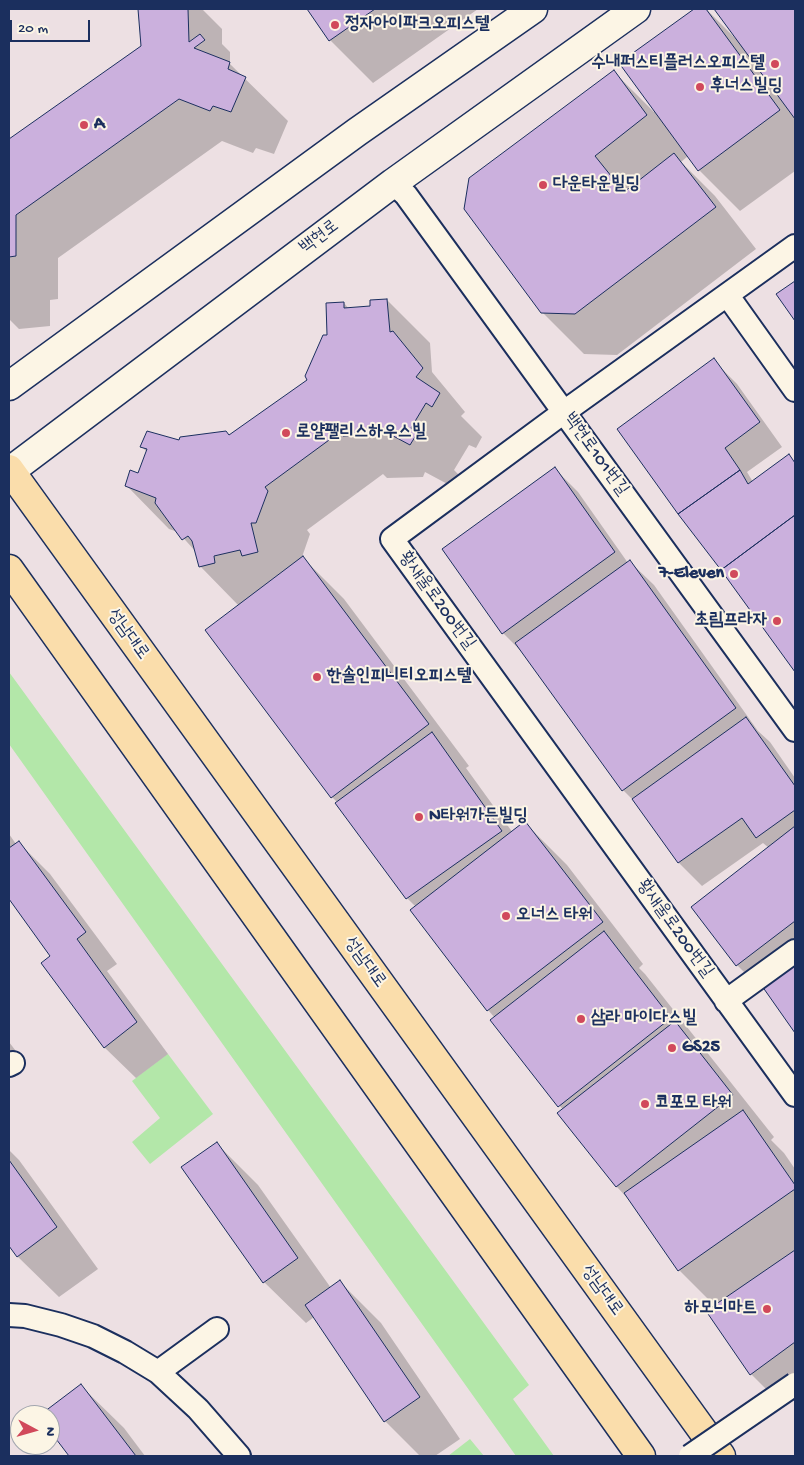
<!DOCTYPE html>
<html>
<head>
<meta charset="utf-8">
<style>
	body { margin:0 }
	#map { position:relative; width:804px; height:1465px; overflow:hidden; background:#ede0e3; font-family:"Gochi Hand",sans-serif }
	canvas { display:block }
	.frame { position:absolute; inset:0; border:10px solid #1b2f5e; pointer-events:none }
	.north { position:absolute; left:10px; top:1405px; width:50px; height:50px; box-sizing:border-box; background:#fcf5e5; border:1px solid #a2a6af; border-radius:50%; rotate:96deg; font-size:14px; font-weight:700; line-height:20px; text-align:center; color:#1b2f5e }
	.north::after { content:''; display:block; margin:auto; width:18px; height:22px; background:#d1495b; clip-path:polygon(50% 0,100% 100%,50% 72%,0 100%) }
	.scale { position:absolute; left:10px; top:20px; width:80px; height:22px; box-sizing:border-box; border:2px solid #1b2f5e; border-top:0; padding-left:6px; font-size:15px; line-height:18px; white-space:nowrap; color:#1b2f5e; -webkit-text-stroke:4px #fcf5e5; paint-order:stroke }
</style>
</head>
<body>
<div id="map">
<canvas width="804" height="1465"></canvas>
<div class="frame"></div>
<div class="north">N</div>
<div class="scale">20 m</div>
</div>
<script>
const ctx = document.querySelector('canvas').getContext('2d');
ctx.lineJoin = 'round';
function fillPath(path, color) { ctx.fillStyle = color; ctx.fill(path, 'evenodd'); }
const shape = rows => new Path2D(rows.map(r => 'M' + r).join(''));
function stroke(path, color, width, dash) { ctx.strokeStyle = color; ctx.lineWidth = width; ctx.lineCap = dash ? 'butt' : 'round'; ctx.setLineDash(dash || []); ctx.stroke(path); }
function write(font, color, halo, rows, align = 'center') {
  ctx.font = font + ' "Gochi Hand","Poor Story",sans-serif'; ctx.lineWidth = 4; ctx.setLineDash([]); ctx.textBaseline = 'middle'; ctx.strokeStyle = halo; ctx.fillStyle = color; for (const [text, x, y, turn = 0] of rows) {
    ctx.save(); ctx.translate(x, y); ctx.rotate((+turn || 0) * Math.PI / 180); ctx.textAlign = isNaN(turn) ? turn : align; if (halo) ctx.strokeText(text, 0, 0); ctx.fillText(text, 0, 0); ctx.restore();
  }
}
const green = shape([
	[9,672,529,1385,513,1399,554,1456,516,1456,9,744],
	[168,1054,213,1114,150,1164,132,1142,160,1118,132,1081],
	[470,1439,484,1456,448,1456]
]);
const shadow = shape([
	[140,9,202,9,222,29,222,44,230,52,230,64,288,121,274,154,256,148,253,153,222,141,58,258,58,299,50,300,50,326,19,329,9,319,9,140,142,46],
	[308,9,478,9,373,83,330,40],
	[696,9,706,9,735,38,736,37,716,9,795,9,795,171,740,211,699,170,688,156,681,162,715,196,756,249,617,355,584,354,542,312,614,72,654,112,655,111,621,64],
	[387,300,430,343,432,372,465,412,461,416,482,437,476,448,469,445,454,470,460,476,453,487,425,472,423,477,387,478,383,474,307,530,310,534,302,557,344,599,469,766,466,768,513,833,525,823,567,865,643,964,639,968,645,974,774,1137,771,1140,784,1153,795,1169,795,1383,775,1398,751,1374,715,1306,679,1270,631,1202,617,1187,559,1113,563,1110,495,1018,488,1010,416,907,407,898,337,804,338,803,332,797,239,606,200,566,196,552,178,532,169,529,127,486,139,475,147,452,142,447,229,437,309,380,344,303,349,309,372,307],
	[713,360,737,384,782,447,747,472,753,482,788,456,795,462,795,670,619,429],
	[555,469,578,492,628,563,630,562,654,585,758,731,770,742,795,778,795,1031,764,986,761,989,737,965,693,907,769,848,763,843,702,886,679,863,637,804,623,790,525,655,503,633],
	[9,834,16,844,19,843,50,874,117,964,107,971,168,1054,136,1078,104,1047,52,956,9,897],
	[9,1042,22,1059,9,1069],
	[217,1144,258,1185,331,1288,340,1282,381,1323,460,1439,435,1456,420,1456,385,1421,314,1317,306,1323,264,1282],
	[9,1150,19,1160,98,1269,59,1297,17,1256,9,1244],
	[81,1386,124,1428,145,1456,71,1456,50,1429,50,1415,42,1415]
]);
const building = shape([
	[138,9,188,9,189,42,200,34,205,40,194,48,230,62,228,69,246,77,231,112,213,106,210,111,179,99,16,215,16,256,9,257,9,139,141,46,138,9],
	[307,9,375,9,329,41,307,9],
	[694,9,706,9,780,110,698,171,619,63,694,9],
	[714,9,795,9,795,119,714,9],
	[614,70,647,115,595,156,624,192,674,153,716,207,575,314,541,313,464,209,469,178,614,70],
	[795,281,795,321,776,294,795,281],
	[387,299,390,332,393,331,423,368,416,377,440,393,432,407,426,403,411,428,418,432,410,445,382,430,380,434,343,436,340,432,265,487,268,491,256,523,251,523,258,552,242,556,240,550,214,556,215,563,199,567,192,541,188,536,182,540,155,503,156,498,125,486,130,470,138,473,147,449,140,447,147,431,179,440,180,437,226,431,229,435,307,380,305,376,323,335,327,335,326,303,344,302,344,308,370,306,370,300,387,299],
	[714,358,760,422,725,448,740,470,678,514,617,429,714,358],
	[789,454,795,463,795,515,721,570,678,514,740,470,748,484,789,454],
	[555,467,615,552,502,634,442,549,555,467],
	[795,515,795,672,721,570,795,515],
	[303,556,429,724,331,798,205,630,303,556],
	[630,560,736,708,622,791,515,643,630,560],
	[746,717,795,786,795,810,756,838,742,818,678,863,632,799,746,717],
	[432,732,502,831,406,899,335,803,432,732],
	[525,821,603,922,487,1011,410,910,525,821],
	[795,826,795,921,736,966,691,907,795,826],
	[19,841,86,932,77,939,137,1022,104,1048,41,963,50,956,9,899,9,848,19,841],
	[604,931,671,1018,558,1107,490,1020,604,931],
	[795,963,795,1033,762,986,795,963],
	[675,1021,733,1095,616,1187,557,1113,675,1021],
	[743,1110,795,1185,795,1189,678,1271,624,1193,743,1110],
	[217,1142,298,1258,263,1283,181,1167,217,1142],
	[9,1160,57,1227,17,1257,9,1246,9,1160],
	[795,1250,795,1342,750,1375,706,1311,795,1250],
	[340,1280,420,1397,384,1422,305,1305,340,1280],
	[81,1384,136,1456,69,1456,50,1431,50,1415,40,1415,81,1384]
]);
const street = shape([
	[393,183,406,195,795,730],
	[795,246,564,412,392,539,795,1095],
	[728,296,795,390],
	[726,1001,795,951],
	[9,1065,13,1063],
	[9,1315,25,1316,61,1325,93,1336,125,1352,158,1372,198,1409,239,1456],
	[158,1372,217,1329]
]);
const secondary = shape([
	[9,386,357,132,533,9],
	[9,472,393,183,636,9]
]);
const primary = shape([
	[9,469,721,1456],
	[9,569,641,1456]
]);
const streetBridge = shape([
	[690,1456,795,1384]
]);
const markers = [
	[335,25,5,"#d1495b"],
	[775,64,5,"#d1495b"],
	[700,87,5,"#d1495b"],
	[84,125,5,"#d1495b"],
	[543,185,5,"#d1495b"],
	[286,433,5,"#d1495b"],
	[734,574,5,"#d1495b"],
	[777,621,5,"#d1495b"],
	[317,677,5,"#d1495b"],
	[419,817,5,"#d1495b"],
	[506,916,5,"#d1495b"],
	[581,1019,5,"#d1495b"],
	[672,1048,5,"#d1495b"],
	[645,1104,5,"#d1495b"],
	[767,1309,5,"#d1495b"]
];
const poiNames = [
	["정자아이파크오피스텔",345,25],
	["수내퍼스티플러스오피스텔",765,64,"right"],
	["후너스빌딩",710,87],
	["A",94,125],
	["다운타운빌딩",553,185],
	["로얄팰리스하우스빌",296,433],
	["7-Eleven",724,574,"right"],
	["초림프라자",767,621,"right"],
	["한솔인피니티오피스텔",327,677],
	["N타워가든빌딩",429,817],
	["오너스 타워",516,916],
	["삼라 마이다스빌",591,1019],
	["GS25",682,1048],
	["코포모 타워",655,1104],
	["하모니마트",757,1309,"right"]
];
const streetNames = [
	["백현로",320,238,-37],
	["백현로101번길",595,455,54],
	["황새울로200번길",436,601,54],
	["성남대로",127,635,54],
	["황새울로200번길",674,929,54],
	["성남대로",364,963,54],
	["성남대로",601,1291,54]
];
fillPath(green, '#b3e7a9');
fillPath(shadow, '#0003');
fillPath(building, '#cbb0dd');
stroke(building, '#1b2f5e', 1);
stroke(street, '#1b2f5e', 26);
stroke(secondary, '#1b2f5e', 31);
stroke(primary, '#1b2f5e', 31);
stroke(street, '#fcf5e5', 22);
stroke(secondary, '#fcf5e5', 28);
stroke(primary, '#faddab', 28);
stroke(streetBridge, '#1b2f5e', 26, []);
stroke(streetBridge, '#fcf5e5', 22);
for (const [x, y, r, color] of markers) { const dot = new Path2D(); dot.arc(x, y, r, 0, 2 * Math.PI); ctx.fillStyle = color; ctx.fill(dot); stroke(dot, '#fcf5e5', 2); }
write('bold 18px', '#1b2f5e', '#fcf5e5', poiNames, 'left');
write('18px', '#1b2f5e', '#fcf5e5', streetNames);
</script>
</body>
</html>
